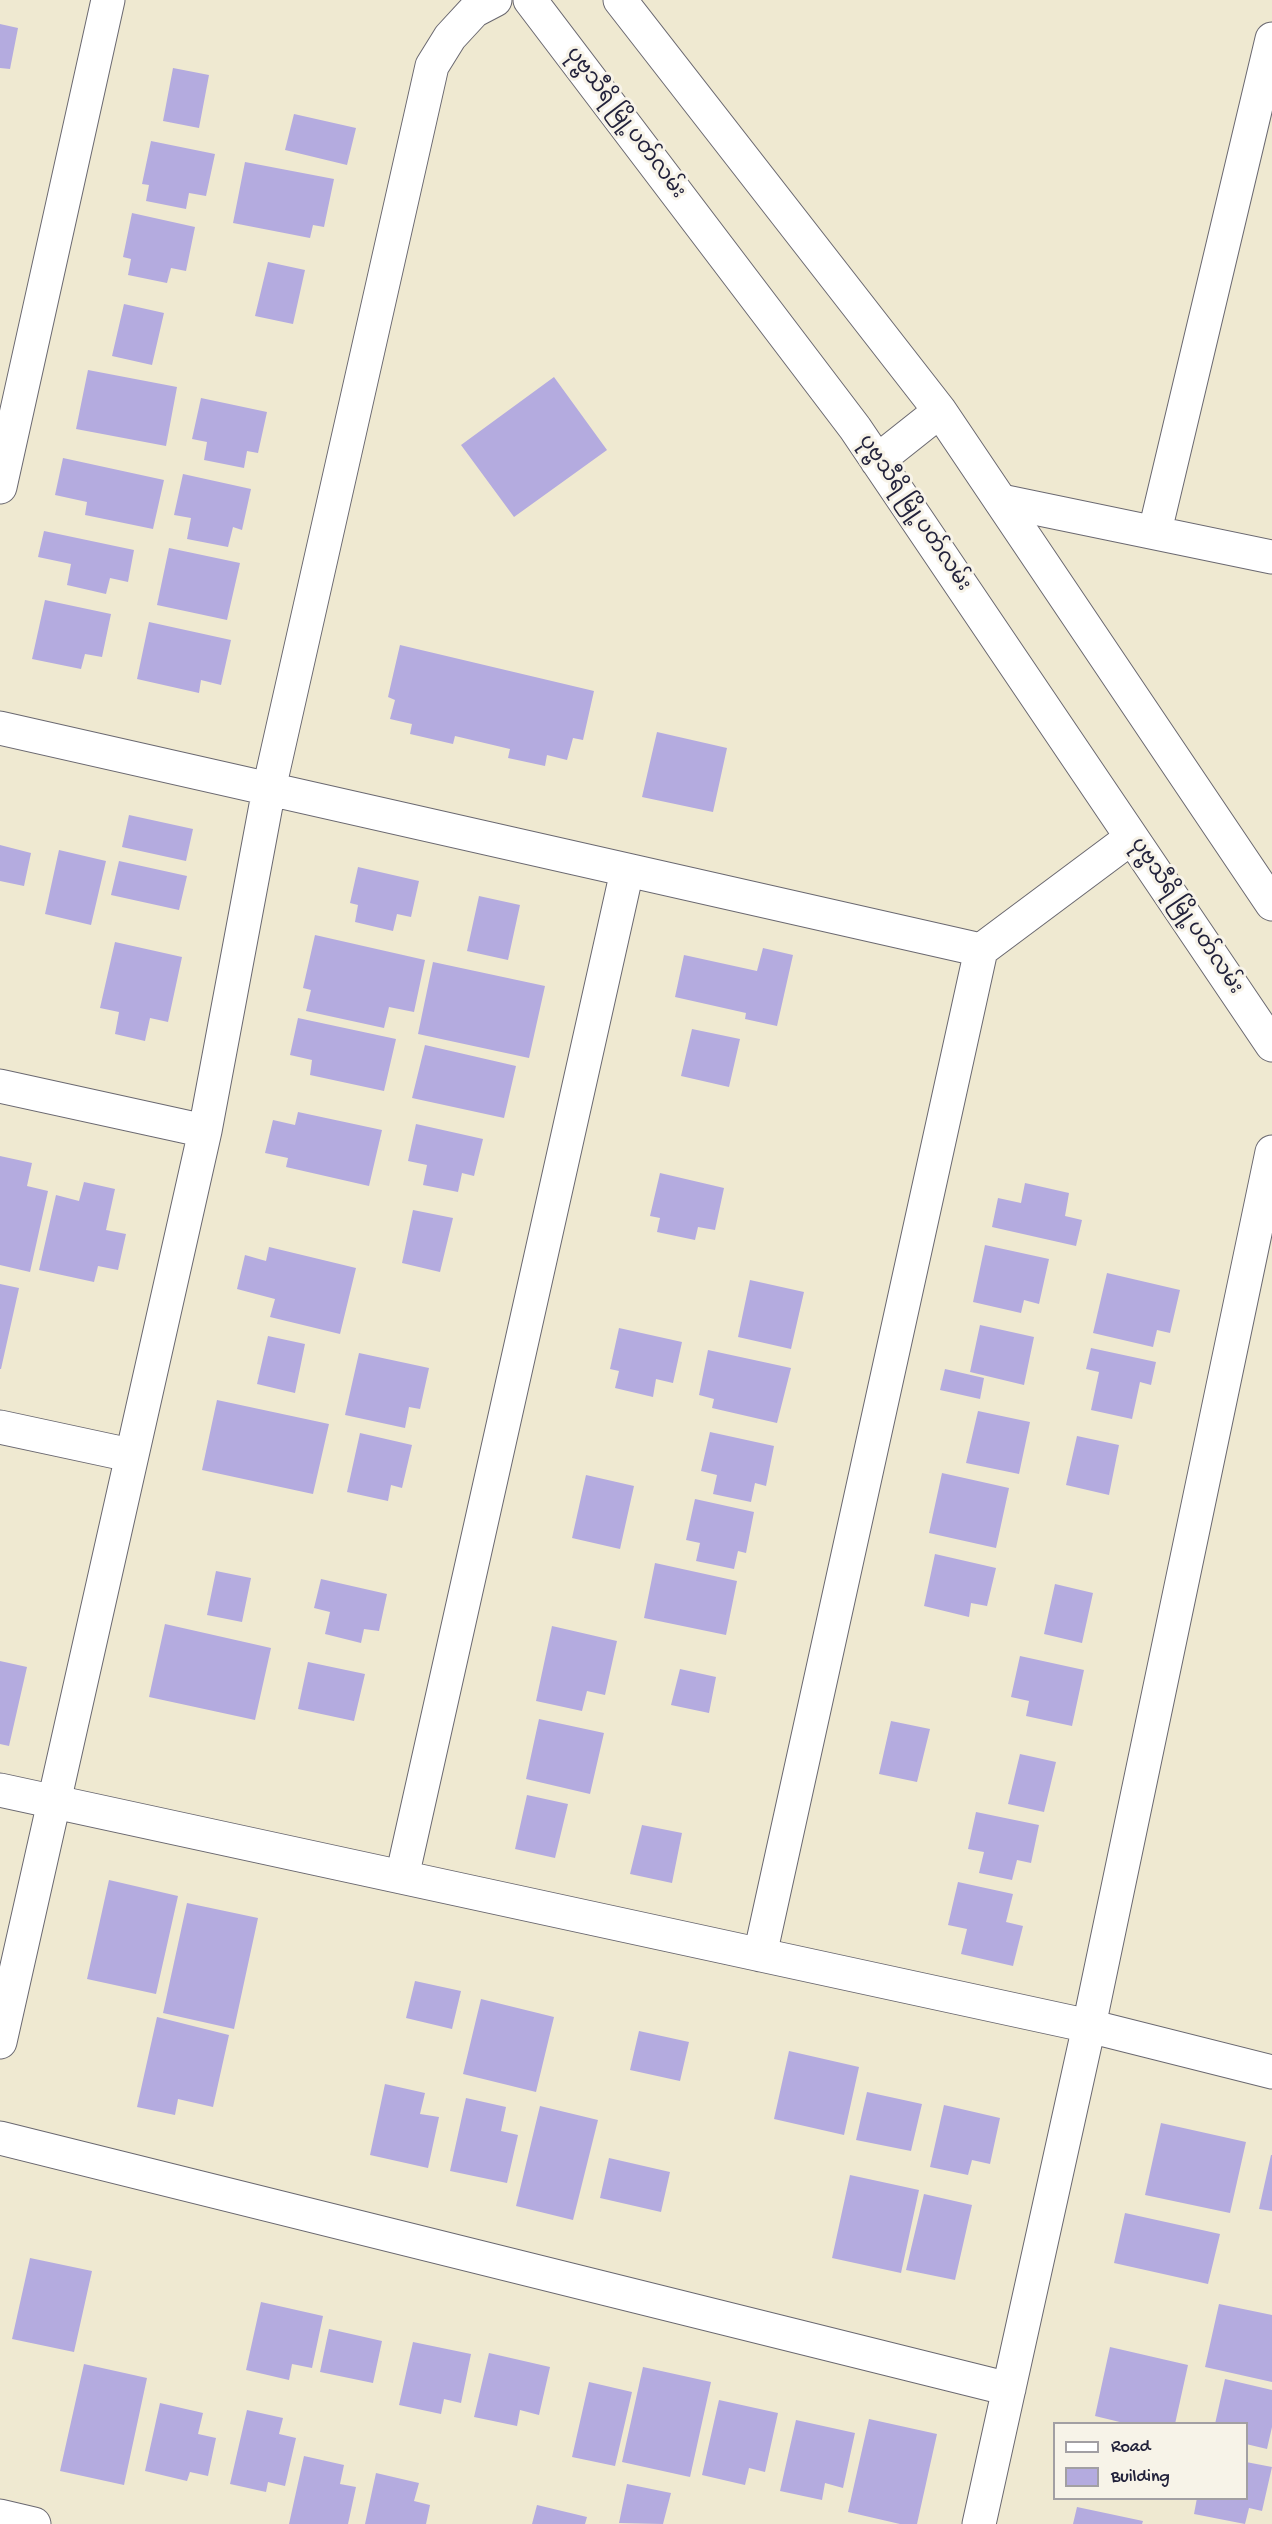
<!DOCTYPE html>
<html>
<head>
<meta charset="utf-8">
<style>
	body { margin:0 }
	#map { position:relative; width:1272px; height:2524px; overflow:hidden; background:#efe9d1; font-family:"Gochi Hand",sans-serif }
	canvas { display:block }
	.legend { position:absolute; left:1053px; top:2422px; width:195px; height:78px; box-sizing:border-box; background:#f7f3e8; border:2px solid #a29fa3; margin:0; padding:8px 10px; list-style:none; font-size:18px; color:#22223b }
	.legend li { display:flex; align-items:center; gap:12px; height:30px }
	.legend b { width:30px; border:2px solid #a29fa3 }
</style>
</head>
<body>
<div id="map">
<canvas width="1272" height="2524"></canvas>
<ul class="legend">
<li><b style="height:8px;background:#fff"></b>Road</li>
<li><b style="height:16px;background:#b4abdf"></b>Building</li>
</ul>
</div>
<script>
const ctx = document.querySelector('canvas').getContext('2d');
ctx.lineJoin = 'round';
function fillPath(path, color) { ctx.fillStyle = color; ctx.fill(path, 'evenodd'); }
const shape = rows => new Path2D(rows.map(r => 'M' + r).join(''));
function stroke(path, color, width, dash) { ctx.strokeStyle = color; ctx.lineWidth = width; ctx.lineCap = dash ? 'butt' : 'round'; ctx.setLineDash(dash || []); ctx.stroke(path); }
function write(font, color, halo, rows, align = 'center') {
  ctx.font = font + ' "Gochi Hand","Noto Sans Myanmar",sans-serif'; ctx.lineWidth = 6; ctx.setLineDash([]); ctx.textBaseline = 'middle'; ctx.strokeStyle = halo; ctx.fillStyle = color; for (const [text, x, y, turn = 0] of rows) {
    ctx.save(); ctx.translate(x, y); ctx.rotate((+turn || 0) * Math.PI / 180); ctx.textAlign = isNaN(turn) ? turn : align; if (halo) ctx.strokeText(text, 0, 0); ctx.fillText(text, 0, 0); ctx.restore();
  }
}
const building = shape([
	[0,24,18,28,10,69,0,68],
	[173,68,209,75,199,128,163,121],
	[294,114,356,128,347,165,285,150],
	[151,141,215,154,206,196,189,193,186,209,146,201,149,185,142,184],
	[245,162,334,179,324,227,313,225,310,238,233,223],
	[132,213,195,227,186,271,171,268,167,283,128,275,131,259,123,257],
	[268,262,305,270,293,324,255,316],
	[124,304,164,313,152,365,112,356],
	[88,370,177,387,166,446,76,429],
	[554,377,607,450,514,517,461,445],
	[201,398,267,412,258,453,247,451,244,468,204,460,207,442,192,439],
	[63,458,164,480,153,529,85,515,87,502,55,495],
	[183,474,251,489,242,530,233,527,228,547,187,539,191,518,174,515],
	[44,531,134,550,128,582,110,578,106,594,67,585,71,564,38,557],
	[169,548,240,563,227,620,157,605],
	[45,600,111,614,102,657,85,654,81,669,32,659],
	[149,622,231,640,221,685,201,680,199,693,137,679],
	[400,645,594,691,583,740,573,738,567,760,547,755,545,766,508,758,510,749,455,736,453,744,410,734,412,724,390,719,395,700,388,697],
	[657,732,727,748,713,812,642,797],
	[129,815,193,829,186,861,122,847],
	[0,845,31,853,24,886,0,881],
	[59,850,106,861,91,925,45,914],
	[119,861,187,876,179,910,111,895],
	[358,867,419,881,411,917,397,914,393,931,355,922,358,905,350,903],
	[479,896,520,905,508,960,467,951],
	[315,935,425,960,414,1012,389,1007,384,1028,306,1011,311,990,303,988],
	[115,942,182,957,168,1022,150,1018,145,1041,115,1034,119,1012,100,1008],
	[763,948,793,955,777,1026,745,1019,746,1013,675,997,684,955,757,971],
	[433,962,545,986,529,1058,418,1034],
	[298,1018,396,1039,384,1091,310,1075,312,1060,290,1055],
	[692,1029,740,1039,729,1087,681,1076],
	[425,1045,516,1066,504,1118,412,1098],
	[298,1112,382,1130,369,1186,286,1167,288,1158,265,1153,273,1120,295,1125],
	[416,1124,483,1139,474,1176,462,1173,458,1192,423,1185,427,1165,408,1161],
	[0,1156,32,1163,27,1186,48,1191,30,1272,0,1265],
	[660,1173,724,1188,715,1230,698,1227,695,1240,657,1232,660,1218,650,1216],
	[84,1182,115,1189,106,1230,126,1234,118,1270,98,1266,94,1282,39,1270,56,1195,79,1201],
	[1025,1183,1069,1193,1065,1216,1082,1220,1076,1246,992,1227,998,1198,1021,1203],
	[413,1210,453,1218,440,1272,402,1263],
	[985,1245,1049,1259,1039,1304,1024,1300,1021,1313,973,1302],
	[269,1247,356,1268,340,1334,270,1317,275,1299,237,1289,245,1255,266,1261],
	[1107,1273,1180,1290,1170,1333,1157,1330,1153,1347,1093,1333],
	[750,1280,804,1292,791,1349,738,1337],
	[0,1284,19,1288,1,1369,0,1369],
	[980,1325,1034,1337,1024,1385,970,1372],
	[619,1328,682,1342,673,1383,656,1379,653,1397,615,1388,619,1371,610,1369],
	[268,1336,305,1344,295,1393,257,1384],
	[1091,1348,1156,1362,1151,1385,1140,1382,1132,1419,1091,1410,1099,1372,1086,1369],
	[708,1350,791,1368,777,1423,712,1408,714,1399,699,1395],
	[359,1353,429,1368,420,1409,409,1407,405,1428,345,1415],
	[945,1369,984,1378,980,1399,940,1390],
	[217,1400,329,1424,313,1494,202,1470],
	[978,1411,1030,1422,1019,1474,966,1463],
	[710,1432,774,1446,766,1486,755,1483,751,1502,713,1494,717,1475,701,1471],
	[360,1433,412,1445,402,1488,391,1485,388,1501,347,1492],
	[1077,1436,1119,1445,1109,1495,1066,1485],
	[942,1473,1009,1488,996,1548,929,1533],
	[586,1475,634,1486,620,1549,572,1538],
	[695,1499,754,1512,746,1553,738,1551,734,1569,696,1561,700,1543,686,1540],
	[935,1554,996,1568,987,1606,971,1603,969,1617,924,1606],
	[655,1563,737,1581,726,1635,644,1618],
	[216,1571,251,1578,242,1622,207,1615],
	[321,1579,387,1594,379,1631,364,1629,361,1643,325,1634,330,1612,314,1608],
	[1055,1584,1093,1593,1082,1643,1044,1634],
	[165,1624,271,1648,255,1720,149,1697],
	[552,1626,617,1641,605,1695,587,1691,582,1711,536,1701],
	[1020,1656,1084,1670,1072,1726,1026,1716,1029,1701,1011,1697],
	[0,1661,27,1667,9,1746,0,1744],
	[308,1662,365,1674,354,1721,298,1709],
	[680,1669,716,1677,709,1713,671,1705],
	[539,1719,604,1733,590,1794,526,1779],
	[891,1721,930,1729,917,1782,879,1774],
	[1020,1754,1056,1762,1044,1812,1008,1804],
	[527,1795,568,1804,555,1858,515,1849],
	[976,1812,1039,1825,1031,1863,1017,1860,1012,1880,979,1873,984,1852,968,1849],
	[642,1825,682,1833,672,1883,630,1874],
	[109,1880,178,1896,156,1994,87,1979],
	[958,1882,1013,1894,1006,1922,1023,1926,1013,1966,961,1954,967,1929,948,1925],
	[187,1903,258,1918,234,2029,163,2013],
	[415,1981,461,1991,452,2029,406,2018],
	[481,1999,554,2017,536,2092,463,2074],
	[157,2017,229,2035,213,2107,178,2099,175,2115,137,2107],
	[639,2031,689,2042,680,2081,630,2070],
	[789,2051,859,2067,844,2135,774,2119],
	[385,2084,425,2093,420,2114,439,2117,428,2168,370,2155],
	[867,2092,922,2104,911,2151,856,2140],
	[466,2098,506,2107,501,2131,518,2135,507,2183,450,2171],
	[944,2105,1000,2118,990,2164,972,2160,968,2175,930,2167],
	[540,2106,598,2120,573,2220,516,2206],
	[1161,2123,1246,2142,1230,2213,1145,2195],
	[1271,2155,1272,2155,1272,2211,1259,2209],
	[609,2158,670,2172,661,2212,600,2198],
	[850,2175,919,2190,901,2273,832,2258],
	[924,2194,972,2205,955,2280,906,2270],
	[1125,2213,1220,2234,1208,2284,1114,2263],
	[30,2258,92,2271,74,2352,12,2339],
	[261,2302,323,2316,312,2368,292,2364,289,2380,246,2370],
	[1219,2304,1272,2315,1272,2382,1205,2367],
	[329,2329,382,2341,373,2383,320,2372],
	[413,2342,471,2354,461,2403,444,2399,441,2414,399,2405],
	[1110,2347,1188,2365,1175,2424,1128,2424,1095,2416],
	[489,2353,550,2367,539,2415,520,2410,517,2426,474,2417],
	[84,2364,147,2378,124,2485,60,2471],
	[643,2367,711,2382,690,2477,622,2462],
	[1225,2379,1272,2390,1272,2427,1267,2449,1246,2444,1246,2424,1215,2424],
	[589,2382,632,2392,615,2466,572,2457],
	[719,2400,778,2413,765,2472,749,2468,745,2485,702,2475],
	[160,2403,203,2413,198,2434,216,2438,208,2476,190,2472,187,2481,145,2471],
	[247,2410,283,2418,279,2434,296,2438,285,2486,268,2482,266,2492,230,2484],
	[869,2419,937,2434,917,2524,900,2524,848,2512],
	[796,2420,855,2433,843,2488,825,2483,822,2500,780,2491],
	[304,2456,344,2465,340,2484,356,2487,348,2524,289,2524],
	[1246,2462,1272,2467,1262,2511,1249,2508,1245,2524,1194,2514,1197,2498,1246,2498],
	[376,2473,419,2483,414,2501,430,2505,426,2524,365,2524],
	[627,2484,671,2493,663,2524,619,2523],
	[537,2505,587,2517,585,2524,532,2524],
	[1077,2507,1143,2521,1142,2524,1073,2524]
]);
const minor = shape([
	[0,487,108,0],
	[1001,501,1272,557],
	[1155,531,1272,39],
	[0,728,981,950],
	[0,1086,205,1131],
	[0,1427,130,1455],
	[0,1790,1089,2026,1272,2072],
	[402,1877,627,871],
	[760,1955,981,950,1131,838],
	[0,2042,205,1131,269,789,432,66,450,37,474,11,495,0],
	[0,2138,1009,2389],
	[0,2516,34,2524],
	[979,2524,1089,2026,1272,1152]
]);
const major = shape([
	[530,0,855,428,1272,1045],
	[620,0,940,411,1272,904],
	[877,461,940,411]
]);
const streetNames = [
	["ပုဗ္ဗသီရိ မြို့ပတ်လမ်း",624,124,53],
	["ပုဗ္ဗသီရိ မြို့ပတ်လမ်း",913,514,56],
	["ပုဗ္ဗသီရိ မြို့ပတ်လမ်း",1185,917,56]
];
fillPath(building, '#b4abdf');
stroke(minor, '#6a6870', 35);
stroke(major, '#6a6870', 35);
stroke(minor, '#fff', 33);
stroke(major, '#fff', 33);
write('21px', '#22223b', '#f7f3e8', streetNames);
</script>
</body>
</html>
